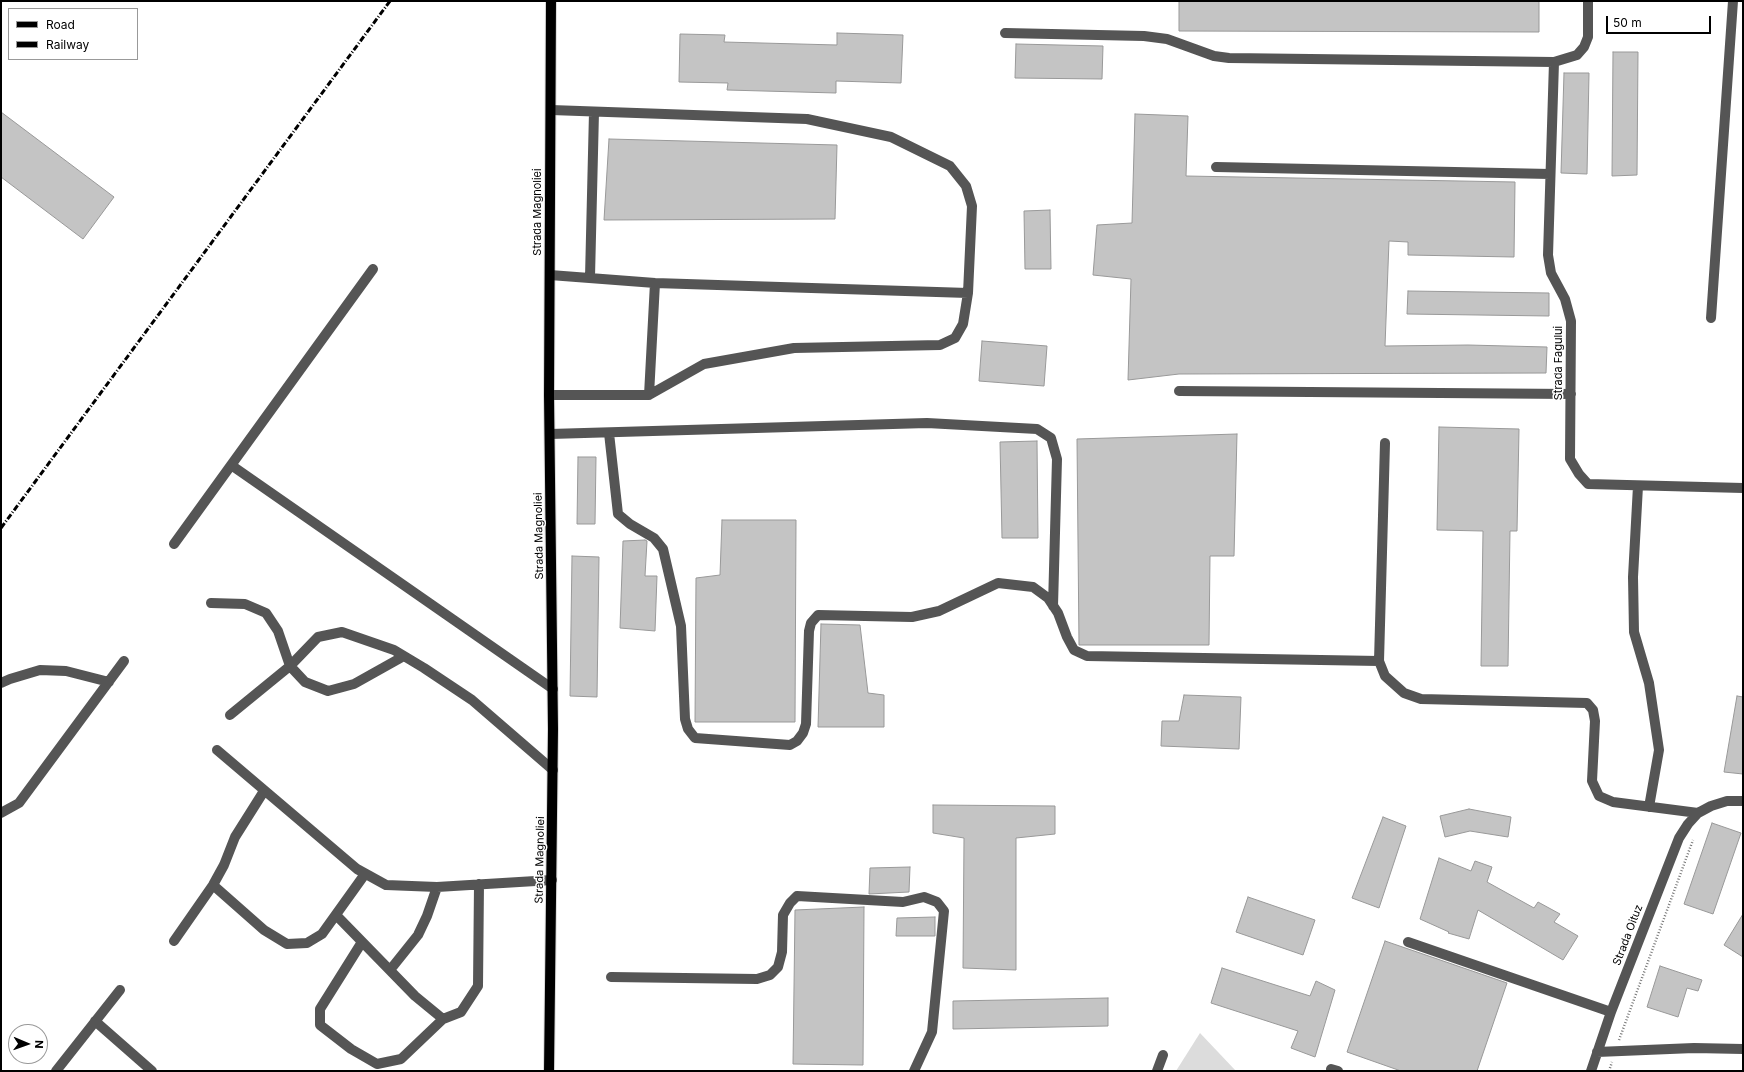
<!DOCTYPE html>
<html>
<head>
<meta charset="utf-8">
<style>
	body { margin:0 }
	#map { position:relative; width:1744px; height:1072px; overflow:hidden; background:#fff; font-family:Inter,sans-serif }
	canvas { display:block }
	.frame { position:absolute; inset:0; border:2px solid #000; pointer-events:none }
	.legend { position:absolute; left:8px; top:8px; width:130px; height:52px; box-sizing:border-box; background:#fff; border:1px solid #999; margin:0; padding:5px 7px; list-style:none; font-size:12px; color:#000 }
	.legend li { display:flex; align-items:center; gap:8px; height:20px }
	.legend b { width:20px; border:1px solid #999 }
	.north { position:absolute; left:8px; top:1024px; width:40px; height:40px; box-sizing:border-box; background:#fff; border:1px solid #999; border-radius:50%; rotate:92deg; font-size:11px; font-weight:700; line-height:16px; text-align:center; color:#000 }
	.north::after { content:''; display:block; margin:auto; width:14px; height:18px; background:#000; clip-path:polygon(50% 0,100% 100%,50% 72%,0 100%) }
	.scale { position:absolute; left:1606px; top:16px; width:105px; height:18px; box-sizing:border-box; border:2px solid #000; border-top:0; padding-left:5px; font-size:12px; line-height:14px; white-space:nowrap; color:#000; -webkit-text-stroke:3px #fff; paint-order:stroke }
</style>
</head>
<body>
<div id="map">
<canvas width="1744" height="1072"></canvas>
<div class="frame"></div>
<ul class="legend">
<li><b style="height:5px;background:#000"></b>Road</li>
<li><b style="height:5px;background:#000"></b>Railway</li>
</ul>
<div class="north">N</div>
<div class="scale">50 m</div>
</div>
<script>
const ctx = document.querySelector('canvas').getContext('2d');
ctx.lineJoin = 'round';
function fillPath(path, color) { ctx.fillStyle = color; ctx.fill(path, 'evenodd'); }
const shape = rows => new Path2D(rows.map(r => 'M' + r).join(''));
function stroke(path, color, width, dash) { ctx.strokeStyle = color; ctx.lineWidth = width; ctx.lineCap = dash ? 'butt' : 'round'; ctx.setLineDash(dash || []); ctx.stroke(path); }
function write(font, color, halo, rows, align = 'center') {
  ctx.font = font + ' Inter,sans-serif'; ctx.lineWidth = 3; ctx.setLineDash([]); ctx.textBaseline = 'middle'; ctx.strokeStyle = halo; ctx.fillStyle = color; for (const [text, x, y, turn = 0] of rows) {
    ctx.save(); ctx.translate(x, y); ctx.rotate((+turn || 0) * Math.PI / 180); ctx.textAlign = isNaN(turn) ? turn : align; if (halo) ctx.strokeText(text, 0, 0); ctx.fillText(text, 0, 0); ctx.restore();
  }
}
const green = shape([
	[1200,1033,1236,1071,1176,1071]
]);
const building = shape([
	[1179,1,1539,1,1539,32,1179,31,1179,1],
	[837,33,903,35,901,83,836,81,836,93,727,90,728,83,679,82,680,34,725,35,724,42,837,45,837,33],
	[1016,44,1103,46,1102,79,1015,78,1016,44],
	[1613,52,1638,52,1637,175,1612,176,1613,52],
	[1564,73,1589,73,1587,174,1561,173,1564,73],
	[1,112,114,197,83,239,1,177,1,112],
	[1135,114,1188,116,1186,176,1515,182,1514,257,1408,255,1408,242,1389,241,1385,346,1468,345,1547,347,1546,373,1179,374,1128,380,1131,279,1093,275,1097,225,1132,223,1135,114],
	[609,139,837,145,835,219,604,220,609,139],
	[1050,210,1051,269,1025,269,1024,211,1050,210],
	[1408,291,1549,293,1549,316,1407,314,1408,291],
	[982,341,1047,346,1044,386,979,381,982,341],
	[1439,427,1519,429,1517,531,1510,531,1508,666,1481,666,1483,531,1437,530,1439,427],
	[1237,434,1234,556,1210,556,1209,645,1079,645,1077,439,1237,434],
	[1037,441,1038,538,1002,538,1000,442,1037,441],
	[578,457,596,457,595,524,577,524,578,457],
	[722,520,796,520,795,722,695,722,696,578,720,575,722,520],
	[645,540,647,541,645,576,657,576,655,631,620,628,623,541,645,540],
	[572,556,599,557,597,697,570,696,572,556],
	[821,624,860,625,868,693,884,695,884,727,818,727,821,624],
	[1184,695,1241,697,1239,749,1161,746,1162,721,1179,721,1184,695],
	[1737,696,1743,697,1743,774,1724,772,1737,696],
	[933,805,1055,806,1055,834,1016,838,1016,970,963,968,964,838,933,833,933,805],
	[1469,809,1511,817,1508,837,1470,831,1445,837,1440,816,1469,809],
	[1383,817,1406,826,1379,908,1352,898,1383,817],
	[1712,823,1741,833,1713,914,1684,904,1712,823],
	[1439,858,1471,871,1475,861,1492,867,1487,882,1534,908,1538,902,1560,914,1554,922,1578,936,1563,960,1478,910,1469,939,1448,933,1449,932,1420,919,1439,858],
	[910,867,909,892,869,894,870,868,910,867],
	[1248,897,1315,920,1303,955,1236,932,1248,897],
	[864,907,863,1065,793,1064,795,910,864,907],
	[1743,914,1743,957,1724,945,1743,914],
	[935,917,935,936,896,936,897,918,935,917],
	[1385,941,1507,983,1477,1071,1401,1071,1347,1052,1385,941],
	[1660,966,1702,980,1698,991,1687,988,1678,1017,1647,1007,1660,966],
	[1222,968,1310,996,1316,981,1335,990,1315,1057,1291,1048,1298,1031,1211,1003,1222,968],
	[1108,998,1108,1026,953,1029,953,1001,1108,998]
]);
const path = shape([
	[1619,1040,1693,840],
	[1609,1071,1612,1062]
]);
const minor = shape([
	[1005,33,1144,36,1167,39,1214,56,1229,58,1554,62,1577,55,1584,47,1588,37,1588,1],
	[1554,62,1548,255,1551,273,1565,299,1571,321,1570,459,1579,474,1588,484,1743,488],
	[1216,167,1550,174],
	[550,275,655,283,968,293],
	[590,277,594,112],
	[1711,318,1733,1],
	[1179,391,1571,394],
	[549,395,649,395,704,364,794,348,940,345,955,338,963,324,968,293,972,206,966,186,950,166,891,137,807,119,551,110],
	[649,395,655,283],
	[609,433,618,514,630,524,654,538,663,549,681,626,685,719,688,729,695,738,790,745,797,741,803,733,806,724,809,631,811,623,818,615,912,617,939,611,998,583,1033,587,1048,598,1058,613,1067,637,1074,650,1087,656,1379,661],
	[550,434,927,423,1037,429,1051,438,1057,459,1053,606],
	[1385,443,1379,661,1385,676,1404,693,1421,699,1587,703,1593,710,1595,721,1592,781,1599,796,1613,802,1698,813],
	[231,465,553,689],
	[1638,486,1633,577,1634,632,1649,683,1659,750,1649,807],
	[174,544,373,269],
	[211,603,245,604,266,613,278,631,290,666,305,682,328,691,354,684,404,656],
	[1,683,10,679,40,670,66,671,109,682],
	[230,715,290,666,318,637,342,632,394,650,424,668,472,700,553,770],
	[217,750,357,869,386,885,437,887,552,880],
	[1,813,19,803,124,661],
	[213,885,264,930,287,944,307,943,322,934,365,874],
	[336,915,415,996,443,1019,461,1012,478,986,479,884],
	[174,941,213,885,224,865,235,837,264,791],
	[362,942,320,1009,320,1025,351,1049,377,1064,401,1059,443,1019],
	[1408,942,1611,1012],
	[390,970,418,935,427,916,437,887],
	[611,977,757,979,770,975,778,967,782,952,783,915,790,903,797,896,903,902,924,897,937,902,944,911,932,1032,914,1071],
	[95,1021,152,1071],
	[1597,1052,1694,1048,1743,1049],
	[1331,1069,1338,1071],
	[56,1071,120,990],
	[1157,1071,1163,1055],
	[1591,1071,1611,1012,1679,838,1688,824,1698,813,1711,806,1727,801,1743,801]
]);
const major = shape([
	[549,1071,553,729,549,395,551,1]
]);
const rail = shape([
	[1,528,390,1]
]);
const streetNames = [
	["Strada Magnoliei",538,212,-90],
	["Strada Fagului",1559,363,-90],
	["Strada Magnoliei",539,536,-91],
	["Strada Magnoliei",540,860,-89],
	["Strada Oituz",1628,935,-69]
];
fillPath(green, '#dcdcdc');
fillPath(building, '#c4c4c4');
stroke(building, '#999', 1);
stroke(major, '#dbdbdb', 12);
stroke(path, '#777', 2.5, [1, 2]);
stroke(minor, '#555', 10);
stroke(major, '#000', 10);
stroke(rail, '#000', 3, [6, 2, 1, 2]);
write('11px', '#000', '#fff', streetNames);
</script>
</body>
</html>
